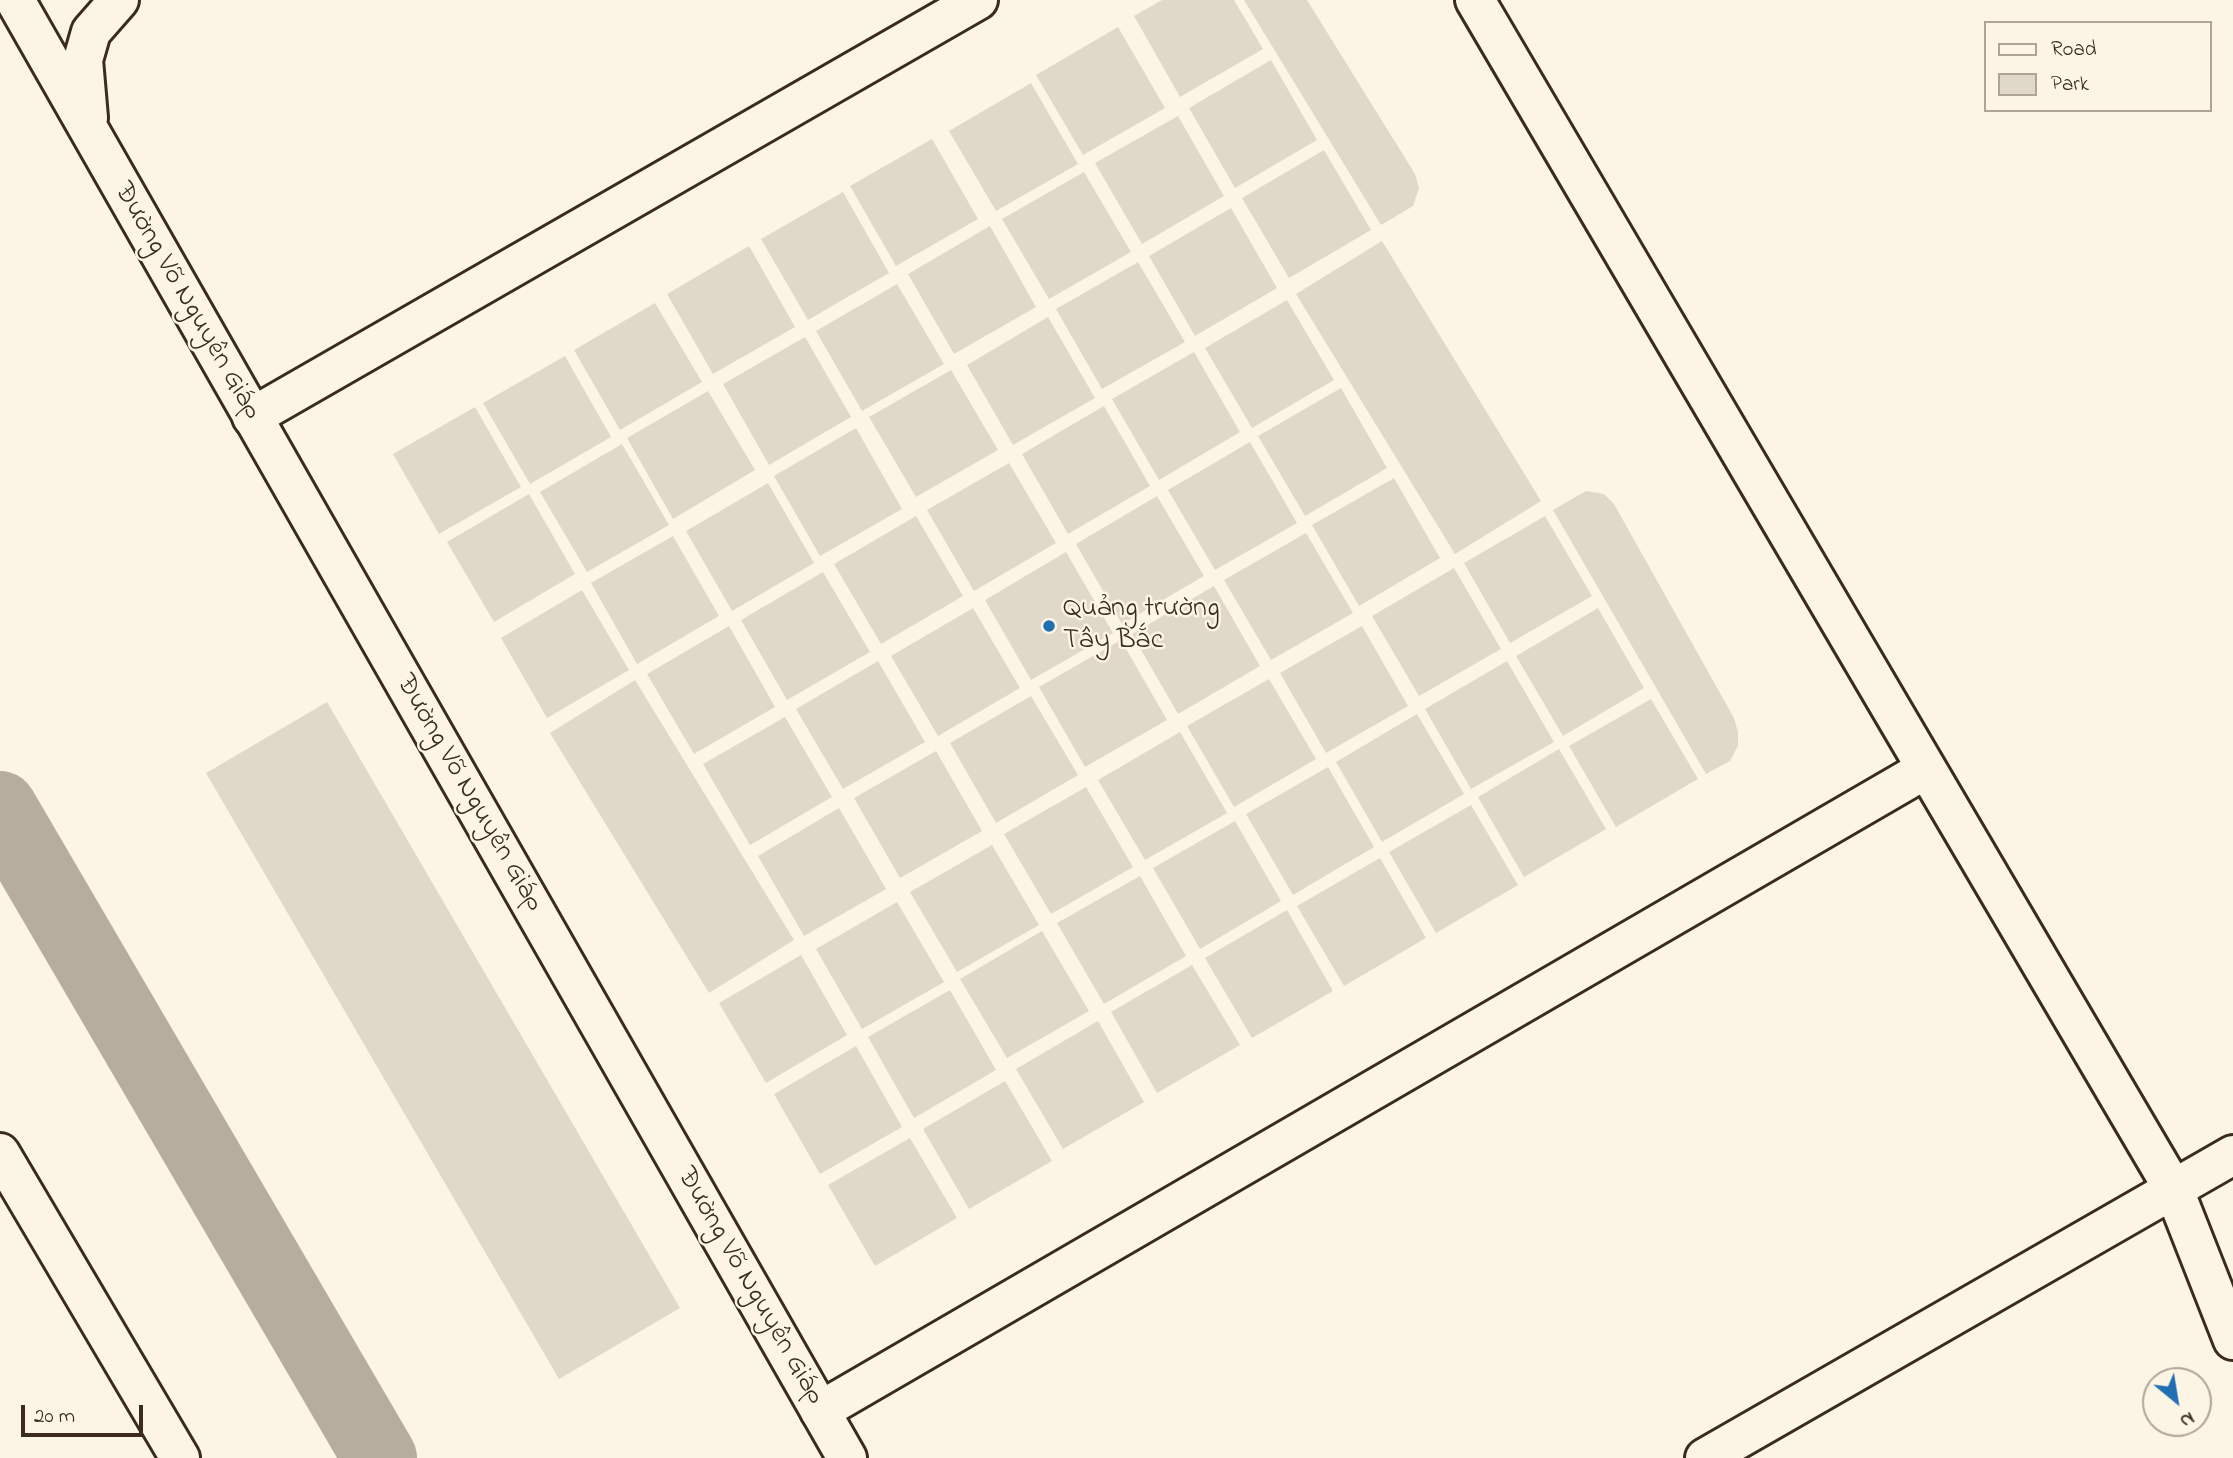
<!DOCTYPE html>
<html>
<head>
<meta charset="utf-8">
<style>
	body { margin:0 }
	#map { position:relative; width:2233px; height:1458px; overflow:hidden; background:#fcf5e5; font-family:"Indie Flower",sans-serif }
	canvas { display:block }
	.legend { position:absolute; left:1984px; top:21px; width:228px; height:91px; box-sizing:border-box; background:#fcf5e5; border:2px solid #afa495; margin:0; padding:9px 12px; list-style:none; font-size:21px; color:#3b2a1e }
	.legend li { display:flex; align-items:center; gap:14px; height:35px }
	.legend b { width:35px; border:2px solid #afa495 }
	.north { position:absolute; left:2142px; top:1367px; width:70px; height:70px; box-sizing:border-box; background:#fcf5e5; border:2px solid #afa495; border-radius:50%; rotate:150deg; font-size:19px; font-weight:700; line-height:28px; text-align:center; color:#3b2a1e }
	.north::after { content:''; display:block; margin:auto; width:24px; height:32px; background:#1f6fb2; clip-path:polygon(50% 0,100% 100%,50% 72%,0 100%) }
	.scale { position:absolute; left:21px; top:1405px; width:122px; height:32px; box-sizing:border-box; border:4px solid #3b2a1e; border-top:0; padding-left:9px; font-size:21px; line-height:24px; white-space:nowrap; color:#3b2a1e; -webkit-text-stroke:5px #fcf5e5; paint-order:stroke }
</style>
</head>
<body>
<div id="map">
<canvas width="2233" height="1458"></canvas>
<ul class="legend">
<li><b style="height:9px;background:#fcf5e5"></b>Road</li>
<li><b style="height:19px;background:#e0d8c8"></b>Park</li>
</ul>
<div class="north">N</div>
<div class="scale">20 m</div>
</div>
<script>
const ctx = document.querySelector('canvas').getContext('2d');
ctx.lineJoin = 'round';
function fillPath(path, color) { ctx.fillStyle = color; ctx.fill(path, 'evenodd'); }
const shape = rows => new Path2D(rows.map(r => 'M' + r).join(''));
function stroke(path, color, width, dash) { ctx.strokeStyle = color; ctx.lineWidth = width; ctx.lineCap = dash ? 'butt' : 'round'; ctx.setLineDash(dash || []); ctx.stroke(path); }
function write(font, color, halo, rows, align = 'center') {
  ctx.font = font + ' "Indie Flower",sans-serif'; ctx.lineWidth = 5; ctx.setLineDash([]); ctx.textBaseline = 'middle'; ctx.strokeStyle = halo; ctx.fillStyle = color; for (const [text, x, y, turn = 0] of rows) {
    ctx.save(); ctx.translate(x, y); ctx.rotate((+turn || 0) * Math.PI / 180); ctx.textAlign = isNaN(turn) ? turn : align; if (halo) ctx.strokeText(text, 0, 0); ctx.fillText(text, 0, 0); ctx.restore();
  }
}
const green = shape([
	[1162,0,1234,0,1263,49,1180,97,1134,16],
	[1244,0,1307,0,1415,174,1419,188,1413,206,1381,225],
	[1118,27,1165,108,1083,155,1036,75],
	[1271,60,1317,140,1235,188,1189,108],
	[1031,83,1078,164,996,211,949,131],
	[1178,116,1224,196,1142,244,1095,163],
	[932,139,978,219,896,266,850,186],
	[1324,150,1371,230,1289,278,1242,198],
	[1084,172,1131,252,1049,299,1002,219],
	[843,192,889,273,808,320,761,239],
	[1231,208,1277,288,1195,336,1149,256],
	[990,226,1036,307,954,354,908,274],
	[1382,241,1541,501,1455,554,1296,294],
	[749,246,795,327,713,374,667,294],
	[1138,262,1185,342,1102,389,1056,309],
	[897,284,944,364,862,411,816,331],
	[1287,300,1334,380,1252,428,1205,348],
	[655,303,702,382,620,430,574,350],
	[1048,317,1095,398,1013,445,967,365],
	[805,337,851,417,769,465,723,384],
	[1194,352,1240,432,1159,480,1112,399],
	[565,356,611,437,530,484,483,403],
	[951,370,998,450,916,497,869,417],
	[1341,388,1387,468,1305,516,1258,436],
	[708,391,755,470,673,519,627,438],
	[1104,406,1150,486,1068,534,1022,454],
	[475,407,521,487,439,534,393,454],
	[856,428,902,509,820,556,774,476],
	[1250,442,1297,523,1215,570,1168,490],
	[622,444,669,525,587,572,540,492],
	[1009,463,1056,543,974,591,927,510],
	[1394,478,1440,558,1359,606,1312,525],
	[768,483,814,563,732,611,686,531],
	[1586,491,1604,494,1614,504,1734,718,1738,732,1738,746,1730,761,1706,774,1553,510],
	[529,494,575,574,494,622,447,542],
	[1157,496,1204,576,1122,624,1076,544],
	[916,516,963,596,881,644,834,564],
	[1545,516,1592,596,1510,643,1464,563],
	[1306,533,1353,613,1271,660,1224,580],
	[673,536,719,616,637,664,591,583],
	[1066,552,1113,633,1031,680,985,600],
	[1454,568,1501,649,1419,696,1372,616],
	[823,572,870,652,787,700,741,620],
	[1214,586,1260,666,1178,714,1132,634],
	[582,590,629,670,547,718,501,638],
	[973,608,1020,688,938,736,891,656],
	[1598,608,1644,688,1563,736,1516,656],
	[729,626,775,707,694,754,647,674],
	[1362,626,1408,706,1326,753,1280,673],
	[1121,640,1167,720,1085,767,1039,687],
	[878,661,925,742,843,789,796,709],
	[1507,661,1554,742,1471,789,1425,709],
	[1269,679,1316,759,1234,807,1187,726],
	[635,680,794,940,709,993,550,733],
	[1031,696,1078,775,996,823,950,743],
	[1651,699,1698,779,1616,827,1569,746],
	[327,702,680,1308,559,1379,206,773],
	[1417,714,1464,794,1382,842,1336,762],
	[785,717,832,797,750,845,703,764],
	[1180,732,1227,813,1145,860,1098,780],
	[1559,749,1606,829,1524,877,1478,797],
	[936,751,982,831,900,878,854,798],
	[1328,767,1374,847,1293,895,1246,814],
	[1086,787,1133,867,1051,914,1004,834],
	[1471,805,1518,885,1436,933,1389,852],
	[839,808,886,889,804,936,758,856],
	[1235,821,1281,901,1200,949,1153,868],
	[992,845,1039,925,957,972,910,892],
	[1380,858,1426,938,1344,986,1297,906],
	[1140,876,1186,956,1104,1004,1057,923],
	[897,902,944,982,862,1029,816,949],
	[1287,910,1333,991,1252,1038,1205,958],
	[1042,931,1089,1011,1007,1058,960,979],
	[801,955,847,1035,766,1083,719,1003],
	[1192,965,1240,1045,1157,1093,1111,1012],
	[950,990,996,1070,914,1118,868,1037],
	[1098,1021,1144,1102,1063,1149,1016,1069],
	[856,1046,902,1127,820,1174,774,1094],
	[1005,1081,1052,1161,969,1209,923,1129],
	[910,1138,957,1218,875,1266,828,1185]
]);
const river = shape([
	[0,808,380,1458]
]);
const minor = shape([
	[252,417,978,0],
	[0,1153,180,1458],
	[820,1411,1926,769],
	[1705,1458,2233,1155]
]);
const tertiary = shape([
	[1475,0,2174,1190,2233,1340]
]);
const primary = shape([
	[15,0,847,1458],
	[88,118,83,60,91,32,119,0]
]);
const markers = [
	[1049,626,7,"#1f6fb2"]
];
const streetNames = [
	["Đường Võ Nguyên Giáp",186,302,60],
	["Đường Võ Nguyên Giáp",468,794,60],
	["Đường Võ Nguyên Giáp",749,1287,60]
];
const poiNames = [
	["Quảng trường",1063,610],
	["Tây Bắc",1063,642]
];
fillPath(green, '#e0d8c8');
stroke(river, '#b7ad9e', 74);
stroke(minor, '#3b2a1e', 44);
stroke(tertiary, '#3b2a1e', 44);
stroke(primary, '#3b2a1e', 44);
stroke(minor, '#fcf5e5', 38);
stroke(tertiary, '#fcf5e5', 38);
stroke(primary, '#fcf5e5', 38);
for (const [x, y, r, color] of markers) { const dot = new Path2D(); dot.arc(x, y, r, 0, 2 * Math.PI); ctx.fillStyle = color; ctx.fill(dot); stroke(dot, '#fcf5e5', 2.5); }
write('28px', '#3b2a1e', '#fcf5e5', streetNames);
write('28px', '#3b2a1e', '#fcf5e5', poiNames, 'left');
</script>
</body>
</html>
